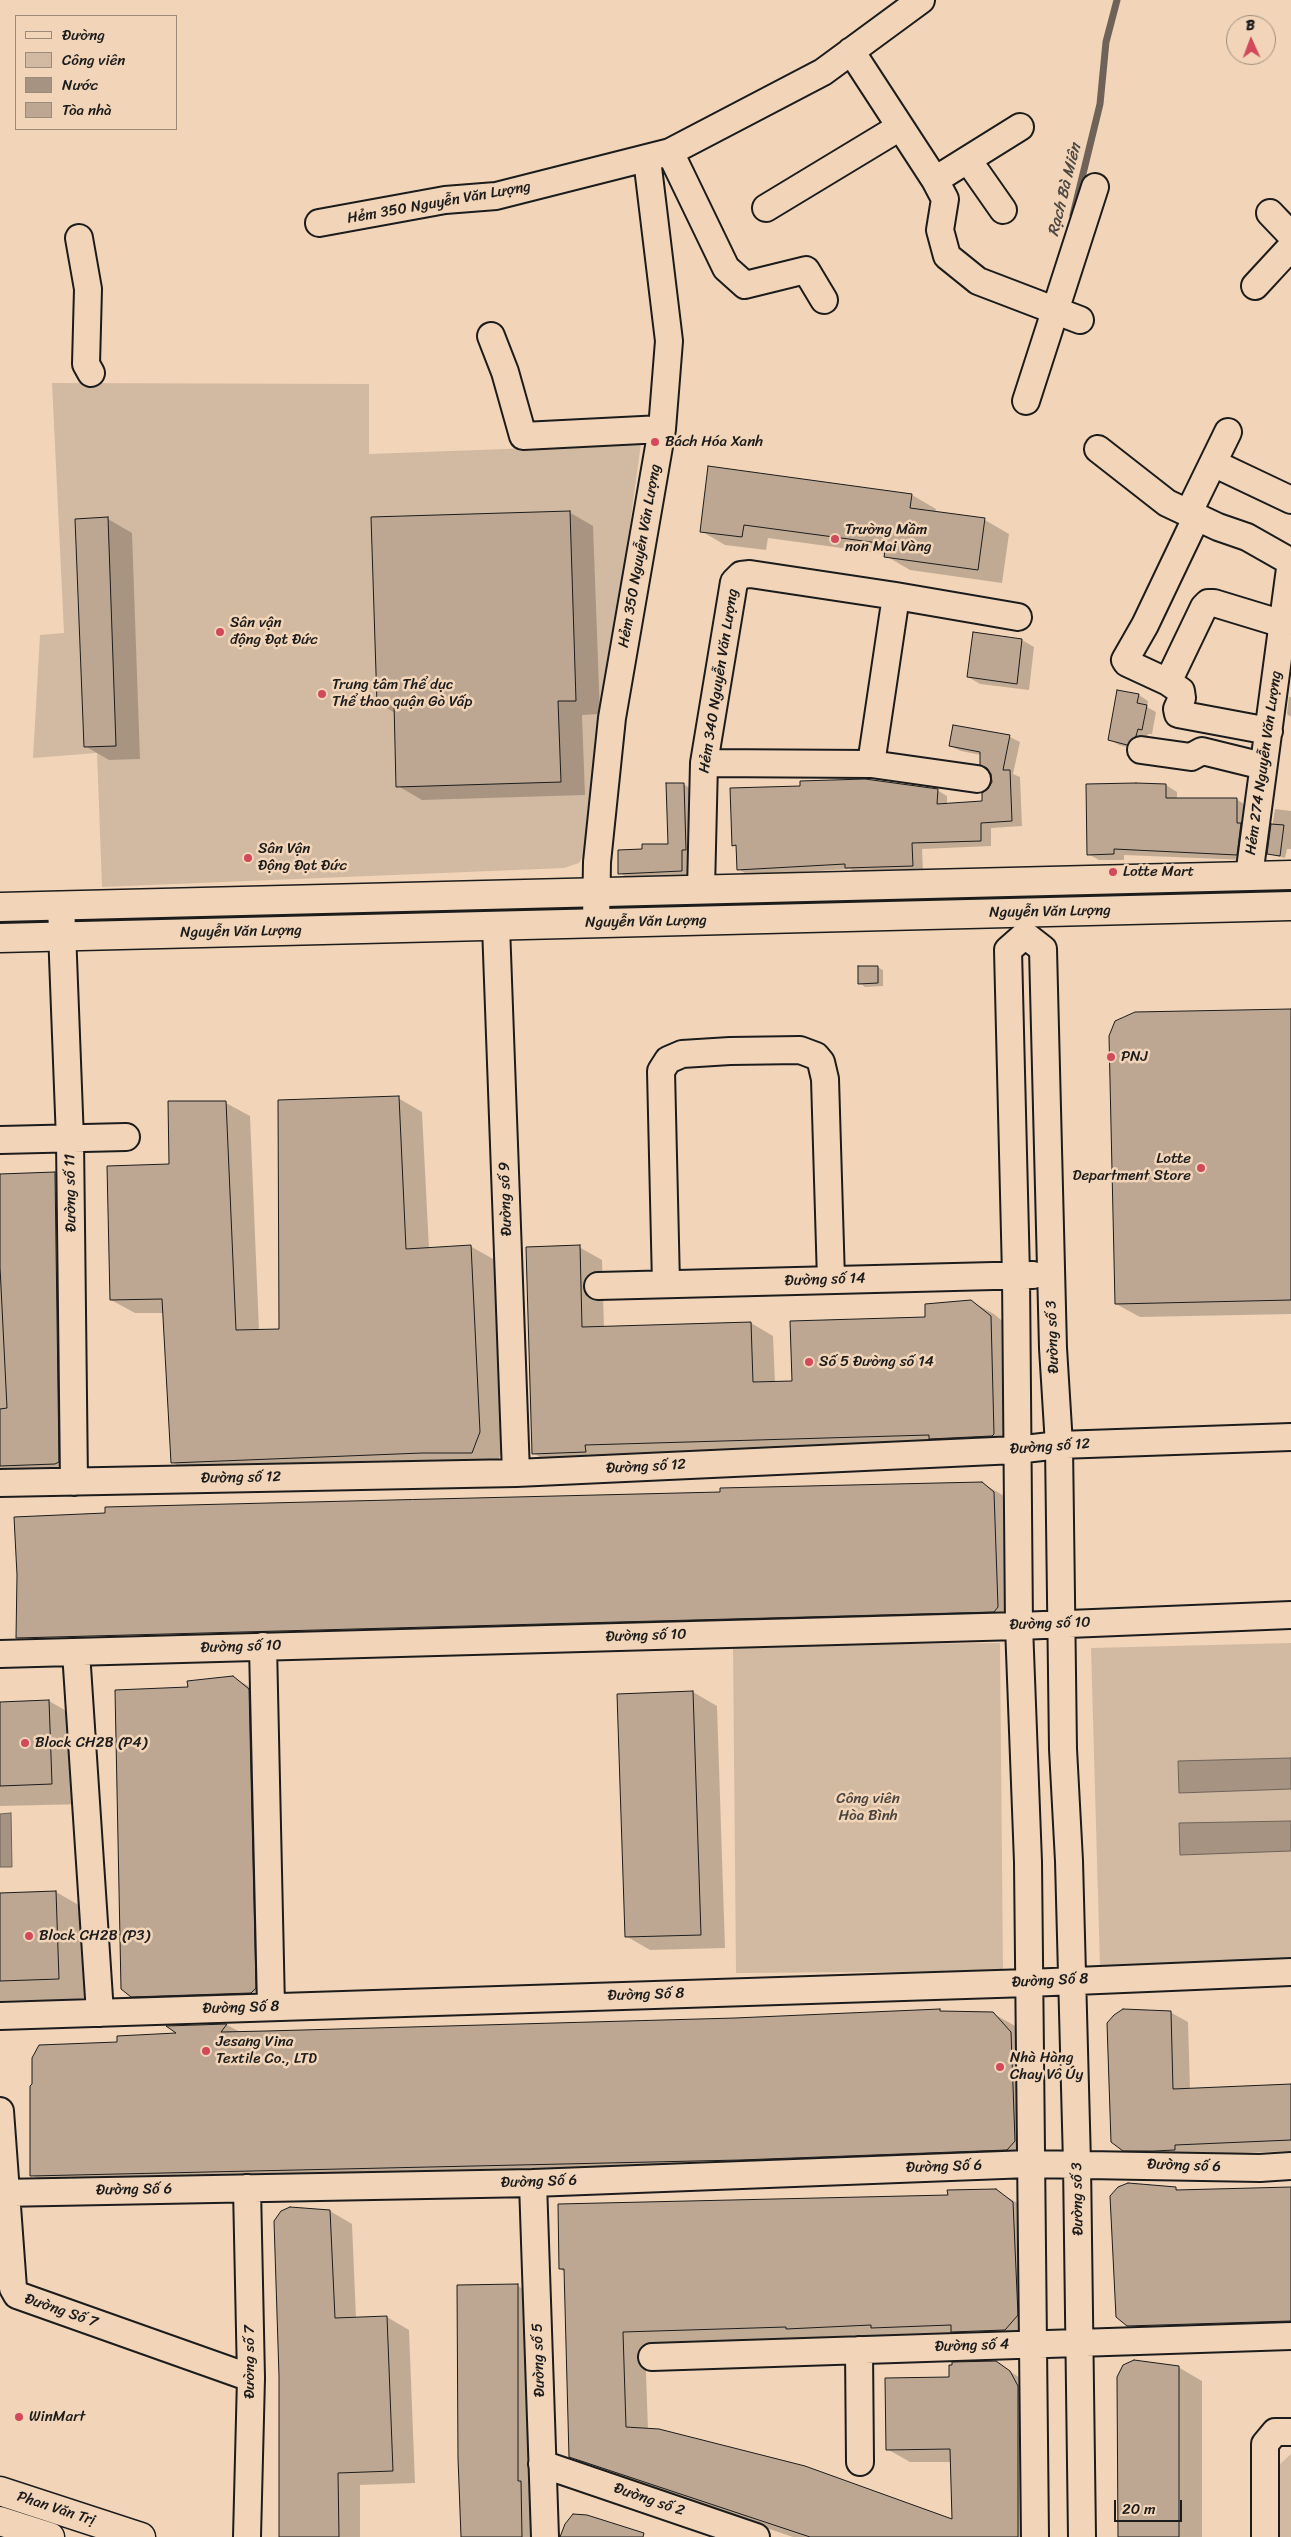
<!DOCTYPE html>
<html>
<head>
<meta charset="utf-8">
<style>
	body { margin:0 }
	#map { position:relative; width:1291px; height:2537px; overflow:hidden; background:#f2d5b9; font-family:Sriracha,sans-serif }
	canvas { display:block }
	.legend { position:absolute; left:15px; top:15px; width:162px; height:115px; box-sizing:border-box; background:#f2d5b9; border:1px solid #9c8b7a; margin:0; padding:6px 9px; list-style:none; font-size:15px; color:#1c1c1c }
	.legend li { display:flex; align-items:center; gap:10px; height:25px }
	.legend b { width:25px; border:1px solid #9c8b7a }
	.north { position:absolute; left:1226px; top:15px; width:50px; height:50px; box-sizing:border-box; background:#f2d5b9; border:1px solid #9c8b7a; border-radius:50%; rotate:358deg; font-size:14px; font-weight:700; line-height:20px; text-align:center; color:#1c1c1c }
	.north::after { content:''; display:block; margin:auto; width:18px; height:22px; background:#d1495b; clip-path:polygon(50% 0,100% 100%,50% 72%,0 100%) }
	.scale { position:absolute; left:1114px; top:2500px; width:68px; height:22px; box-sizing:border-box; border:2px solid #1c1c1c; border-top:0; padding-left:6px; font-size:15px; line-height:18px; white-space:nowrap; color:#1c1c1c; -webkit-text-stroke:4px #f2d5b9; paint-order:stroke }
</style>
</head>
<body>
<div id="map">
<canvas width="1291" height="2537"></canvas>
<ul class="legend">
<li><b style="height:6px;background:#f2d5b9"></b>Đường</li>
<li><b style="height:14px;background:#d2baa2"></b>Công viên</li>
<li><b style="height:14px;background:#a69382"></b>Nước</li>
<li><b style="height:14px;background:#bda792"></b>Tòa nhà</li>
</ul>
<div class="north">B</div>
<div class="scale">20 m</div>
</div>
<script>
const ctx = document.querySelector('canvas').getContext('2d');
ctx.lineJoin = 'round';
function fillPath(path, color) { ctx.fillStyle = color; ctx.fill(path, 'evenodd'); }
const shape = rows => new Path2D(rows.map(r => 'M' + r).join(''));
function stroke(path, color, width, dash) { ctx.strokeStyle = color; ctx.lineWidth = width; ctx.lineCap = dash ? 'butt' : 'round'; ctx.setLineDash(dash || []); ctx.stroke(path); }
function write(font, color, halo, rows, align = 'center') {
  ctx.font = font + ' Sriracha,sans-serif'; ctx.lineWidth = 5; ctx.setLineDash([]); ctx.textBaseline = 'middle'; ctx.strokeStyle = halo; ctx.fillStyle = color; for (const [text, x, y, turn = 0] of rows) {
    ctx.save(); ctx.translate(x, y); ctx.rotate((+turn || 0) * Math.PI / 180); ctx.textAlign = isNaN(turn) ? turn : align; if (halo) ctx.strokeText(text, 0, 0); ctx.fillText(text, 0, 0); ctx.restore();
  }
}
const green = shape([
	[52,383,369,384,369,454,641,444,585,853,579,863,564,868,102,887,97,753,33,758,40,635,64,633],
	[1000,1643,1003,1971,736,1973,733,1645],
	[1291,1643,1291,1962,1100,1967,1091,1648],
	[1291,2454,1291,2537,1278,2537,1277,2473,1279,2465]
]);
const water = shape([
	[1291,1758,1291,1789,1179,1793,1178,1761,1291,1758],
	[11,1813,12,1867,0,1867,0,1814,11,1813],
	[1291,1821,1291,1851,1180,1855,1179,1823,1291,1821]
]);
const shadow = shape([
	[709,467,912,495,936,509,935,513,985,520,1009,534,1002,583,910,570,886,556,886,554,768,538,766,550,725,545,701,531],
	[569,512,593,526,600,714,582,715,585,795,422,800,398,786,395,713,378,703],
	[108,519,132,533,140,759,109,760,85,746,76,520],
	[1022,640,1034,647,1029,690,980,684,968,677],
	[1139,695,1148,701,1147,707,1156,712,1152,734,1148,734,1146,741,1138,750,1119,745,1109,739],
	[1289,697,1291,697,1291,717,1287,714],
	[1010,737,1020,742,1013,774,1020,777,1022,826,991,828,991,846,922,849,923,871,857,873,850,869,748,875,738,869,737,847,734,845,937,790,947,796,947,804,983,802,993,782,992,773,981,755,961,751,950,746],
	[683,784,693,790,691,875,629,879,620,873,643,850,669,845],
	[1166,785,1177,792,1177,799,1236,799,1247,806,1247,860,1124,855,1124,860,1099,860,1088,854,1087,786],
	[1275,809,1291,811,1291,849,1287,849,1285,858,1268,854],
	[877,967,883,970,883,986,865,987,860,983],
	[1291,1010,1291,1314,1140,1317,1116,1304],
	[398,1098,422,1112,429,1249,470,1246,495,1260,504,1446,496,1466,196,1476,172,1462,164,1313,135,1313,111,1300,170,1166,226,1103,250,1116,259,1330,280,1330],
	[55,1173,79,1187,82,1476,0,1480,0,1175],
	[579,1247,602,1260,604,1328,751,1323,773,1336,775,1382,793,1382,926,1318,971,1301,994,1314,1013,1330,1015,1447,555,1466,533,1453],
	[982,1483,1006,1497,1021,1620,41,1651,17,1638,107,1515],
	[233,1677,257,1691,279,2002,156,2010,131,1996,189,1688],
	[693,1692,717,1706,725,1948,650,1950,626,1936],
	[49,1701,84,1721,86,1804,0,1806,0,1703],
	[56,1892,91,1912,93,1999,0,2001,0,1894],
	[939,2010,944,2013,992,2013,1017,2027,1035,2046,1039,2155,55,2189,32,2175,119,2043,179,2035,170,2027,227,2025,240,2032,735,2019],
	[1170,2012,1188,2022,1190,2089,1291,2085,1291,2151,1192,2155,1142,2160,1124,2150],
	[1175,2188,1180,2191,1291,2188,1291,2335,1152,2340,1128,2325],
	[995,2190,1019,2204,1028,2343,806,2340,645,2344,648,2429,953,2521,952,2462,910,2462,887,2449,951,2378,995,2362,1033,2386,1040,2537,793,2537,594,2470,571,2457,565,2272,560,2269,949,2196],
	[290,2209,330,2211,352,2224,356,2318,387,2317,409,2330,415,2483,360,2485,360,2537,280,2537],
	[518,2286,542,2300,546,2537,462,2537],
	[1178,2367,1202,2381,1202,2537,1119,2537]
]);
const stream = shape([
	[1073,215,1100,104,1106,42,1117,0]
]);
const building = shape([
	[708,466,912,494,910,508,985,518,978,570,884,557,886,544,744,525,742,537,700,532,708,466],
	[570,511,576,701,558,701,561,782,396,787,394,703,377,704,371,517,570,511],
	[108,517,116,746,84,747,75,519,108,517],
	[973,632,1022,639,1017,684,967,677,973,632],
	[1117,690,1139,694,1137,703,1147,705,1142,730,1138,729,1136,736,1127,745,1108,740,1117,690],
	[953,725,1010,735,1003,770,1010,770,1012,821,981,823,981,841,912,843,913,866,845,868,845,864,737,870,736,845,732,846,730,788,800,786,800,781,865,779,938,789,937,804,982,801,982,793,988,789,992,782,991,774,987,768,980,765,980,752,949,746,953,725],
	[666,783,684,783,686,850,682,850,682,871,618,874,618,850,642,849,642,844,668,844,666,783],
	[1136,783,1166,784,1166,798,1237,798,1237,823,1241,823,1237,855,1114,849,1114,854,1087,855,1086,784,1136,783],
	[1271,824,1284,825,1280,856,1267,854,1271,824],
	[858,966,878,966,878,983,858,984,858,966],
	[1291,1009,1291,1300,1115,1304,1109,1036,1115,1021,1135,1012,1291,1009],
	[399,1096,406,1249,471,1245,480,1432,472,1453,422,1453,171,1463,162,1299,110,1300,107,1166,169,1164,168,1101,226,1101,236,1330,279,1329,278,1100,399,1096],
	[55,1172,59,1462,55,1464,0,1466,0,1409,7,1408,0,1267,0,1174,55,1172],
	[580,1245,582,1327,751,1322,753,1382,792,1381,790,1321,925,1317,925,1304,971,1300,991,1316,994,1434,992,1436,929,1439,929,1435,585,1445,586,1452,532,1454,526,1247,580,1245],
	[982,1482,994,1492,998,1607,994,1612,16,1638,17,1575,14,1517,105,1513,105,1507,720,1492,720,1488,982,1482],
	[233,1676,249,1689,256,1988,251,1993,131,1997,121,1989,115,1690,188,1687,187,1681,233,1676],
	[693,1691,701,1935,625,1937,617,1694,693,1691],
	[49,1700,52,1784,0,1786,0,1702,49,1700],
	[56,1891,59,1979,0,1981,0,1893,56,1891],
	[940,2009,940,2011,993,2012,1011,2032,1015,2141,1007,2150,740,2160,30,2176,30,2086,32,2084,32,2058,39,2045,117,2042,117,2036,176,2033,166,2026,227,2024,221,2032,266,2031,735,2018,940,2009],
	[1123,2009,1171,2011,1173,2089,1291,2084,1291,2140,1175,2145,1175,2150,1154,2151,1123,2151,1111,2142,1107,2023,1114,2015,1123,2009],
	[1128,2183,1176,2187,1176,2190,1291,2187,1291,2321,1127,2326,1116,2317,1110,2196,1118,2187,1128,2183],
	[996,2189,1013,2202,1018,2315,1005,2330,951,2332,951,2325,871,2328,871,2325,786,2329,786,2327,623,2332,626,2427,659,2429,805,2466,952,2519,950,2449,886,2450,885,2378,949,2377,949,2365,952,2365,952,2362,996,2361,1010,2371,1018,2386,1018,2537,810,2537,569,2457,564,2269,559,2269,558,2204,948,2195,947,2190,996,2189],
	[290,2207,330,2210,335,2318,387,2316,393,2471,338,2473,339,2537,279,2537,279,2376,274,2221,281,2211,290,2207],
	[518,2284,518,2481,521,2481,522,2537,461,2537,458,2458,457,2285,518,2284],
	[1134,2360,1179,2366,1179,2537,1118,2537,1117,2377,1123,2365,1134,2360],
	[573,2514,587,2515,644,2533,643,2537,560,2537,565,2524,573,2514]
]);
const street = shape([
	[851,51,935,180,945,199,940,230,947,256,978,281,1080,320],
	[670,152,726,268,745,285,806,270,824,300],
	[968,160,1003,210],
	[935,180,1020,127],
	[766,208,900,127],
	[1270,213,1291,235],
	[319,223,445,200,496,196,670,152,823,72,921,0],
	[79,238,88,289,86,364,91,373],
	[1255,286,1291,247],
	[491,336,505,372,523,436,662,429],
	[1026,401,1095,187],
	[1098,449,1167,503,1218,527,1247,537,1291,562],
	[1213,463,1291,500],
	[1189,512,1228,432],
	[1197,516,1145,625,1125,660,1127,663,1168,682,1181,691,1182,698,1177,709,1178,714,1269,731],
	[1168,682,1204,607,1208,603,1214,603,1283,624],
	[1141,750,1191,757,1202,751,1263,766],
	[704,763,871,764,896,596],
	[871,764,977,779],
	[1249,876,1291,561],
	[701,889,704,763,734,582,741,575,750,574,896,596,1018,617],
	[61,905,70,1140,74,1482],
	[596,923,597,862,612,718,662,429,669,341,647,159],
	[496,926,516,1473],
	[1025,935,1043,949,1053,1348,1059,1445,1063,1749,1069,1861,1077,2163,1082,2537],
	[1025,935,1008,950,1016,1275,1019,1626,1028,1862,1035,2537],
	[0,1140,126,1137],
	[666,1284,661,1071,668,1060,682,1054,730,1051,800,1050,816,1056,821,1062,825,1079,831,1280],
	[598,1286,1033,1275],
	[0,1483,516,1473,1016,1450,1059,1445,1291,1437],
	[263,1646,271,2007],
	[76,1652,100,2013],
	[0,1654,1019,1626,1291,1615],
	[0,2016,1028,1983,1291,1972],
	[0,2111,13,2288,17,2295,251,2378],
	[533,2183,545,2537],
	[247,2188,251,2378,247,2537],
	[0,2193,533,2183,1029,2164,1260,2168,1291,2166],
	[859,2350,860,2462],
	[652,2357,1291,2336],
	[542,2464,756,2537],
	[1265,2537,1265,2444,1275,2432,1291,2432]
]);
const secondary = shape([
	[0,907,1291,875],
	[0,938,1291,906],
	[0,2491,141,2537],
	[0,2521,50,2537]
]);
const markers = [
	[655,442,5,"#d1495b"],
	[835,539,5,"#d1495b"],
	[220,632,5,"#d1495b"],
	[322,694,5,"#d1495b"],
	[248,858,5,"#d1495b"],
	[1113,872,5,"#d1495b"],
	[1111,1057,5,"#d1495b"],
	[1201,1168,5,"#d1495b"],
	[809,1362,5,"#d1495b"],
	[25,1743,5,"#d1495b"],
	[29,1936,5,"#d1495b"],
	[206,2051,5,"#d1495b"],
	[1000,2067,5,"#d1495b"],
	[19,2417,5,"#d1495b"]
];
const streetNames = [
	["Hẻm 350 Nguyễn Văn Lượng",439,203,-10],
	["Hẻm 350 Nguyễn Văn Lượng",640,556,-80],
	["Hẻm 340 Nguyễn Văn Lượng",719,681,-81],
	["Hẻm 274 Nguyễn Văn Lượng",1264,763,-82],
	["Nguyễn Văn Lượng",1050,912,-1],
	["Nguyễn Văn Lượng",646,922,-1],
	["Nguyễn Văn Lượng",241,932,-1],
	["Đường số 11",71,1193,-91],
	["Đường số 9",506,1199,-92],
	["Đường số 14",825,1280,-2],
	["Đường số 3",1053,1337,-92],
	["Đường số 12",1050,1447,-4],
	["Đường số 12",646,1467,-3],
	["Đường số 12",241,1478,-1],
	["Đường số 10",1050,1624,-2],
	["Đường số 10",646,1636,-2],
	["Đường số 10",241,1647,-2],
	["Đường Số 8",1050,1981,-3],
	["Đường Số 8",646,1995,-2],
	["Đường Số 8",241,2008,-2],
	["Đường số 6",1184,2166,2],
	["Đường Số 6",944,2167,-2],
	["Đường Số 6",539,2182,-2],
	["Đường Số 6",134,2190,-1],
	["Đường số 3",1078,2199,-91],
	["Đường Số 7",61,2311,19],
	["Đường số 4",972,2346,-2],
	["Đường số 5",539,2360,-92],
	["Đường số 7",250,2362,-90],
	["Đường số 2",649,2500,19],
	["Phan Văn Trị",56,2509,18]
];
const poiNames = [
	["Bách Hóa Xanh",665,442],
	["Trường Mầm",845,530],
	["non Mai Vàng",845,547],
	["Sân vận",230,623],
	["động Đạt Đức",230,640],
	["Trung tâm Thể dục",332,685],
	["Thể thao quận Gò Vấp",332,702],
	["Sân Vận",258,849],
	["Động Đạt Đức",258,866],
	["Lotte Mart",1123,872],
	["PNJ",1121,1057],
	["Lotte",1191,1159,"right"],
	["Department Store",1191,1176,"right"],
	["Số 5 Đường số 14",819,1362],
	["Block CH2B (P4)",35,1743],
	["Block CH2B (P3)",39,1936],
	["Jesang Vina",216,2042],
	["Textile Co., LTD",216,2059],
	["Nhà Hàng",1010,2058],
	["Chay Vô Úy",1010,2075],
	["WinMart",29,2417]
];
const parkNames = [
	["Công viên",868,1799],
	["Hòa Bình",868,1816]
];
const waterNames = [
	["Rạch Bà Miên",1065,190,-76]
];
fillPath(green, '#d2baa2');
fillPath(water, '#a69382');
stroke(water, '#6f6359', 1);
fillPath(shadow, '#0003');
stroke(stream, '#6f6359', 7);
fillPath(building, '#bda792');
stroke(building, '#1c1c1c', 1);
stroke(street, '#1c1c1c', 30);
stroke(secondary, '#1c1c1c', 31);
stroke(street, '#f2d5b9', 26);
stroke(secondary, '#f2d5b9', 28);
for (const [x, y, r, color] of markers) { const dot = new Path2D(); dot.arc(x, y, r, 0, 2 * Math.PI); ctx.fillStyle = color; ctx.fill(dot); stroke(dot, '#f2d5b9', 2); }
write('15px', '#1c1c1c', '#f2d5b9', streetNames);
write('15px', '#1c1c1c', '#f2d5b9', poiNames, 'left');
write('15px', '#4a443e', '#f2d5b9', parkNames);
write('italic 16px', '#4c4640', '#f2d5b9', waterNames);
</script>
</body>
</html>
